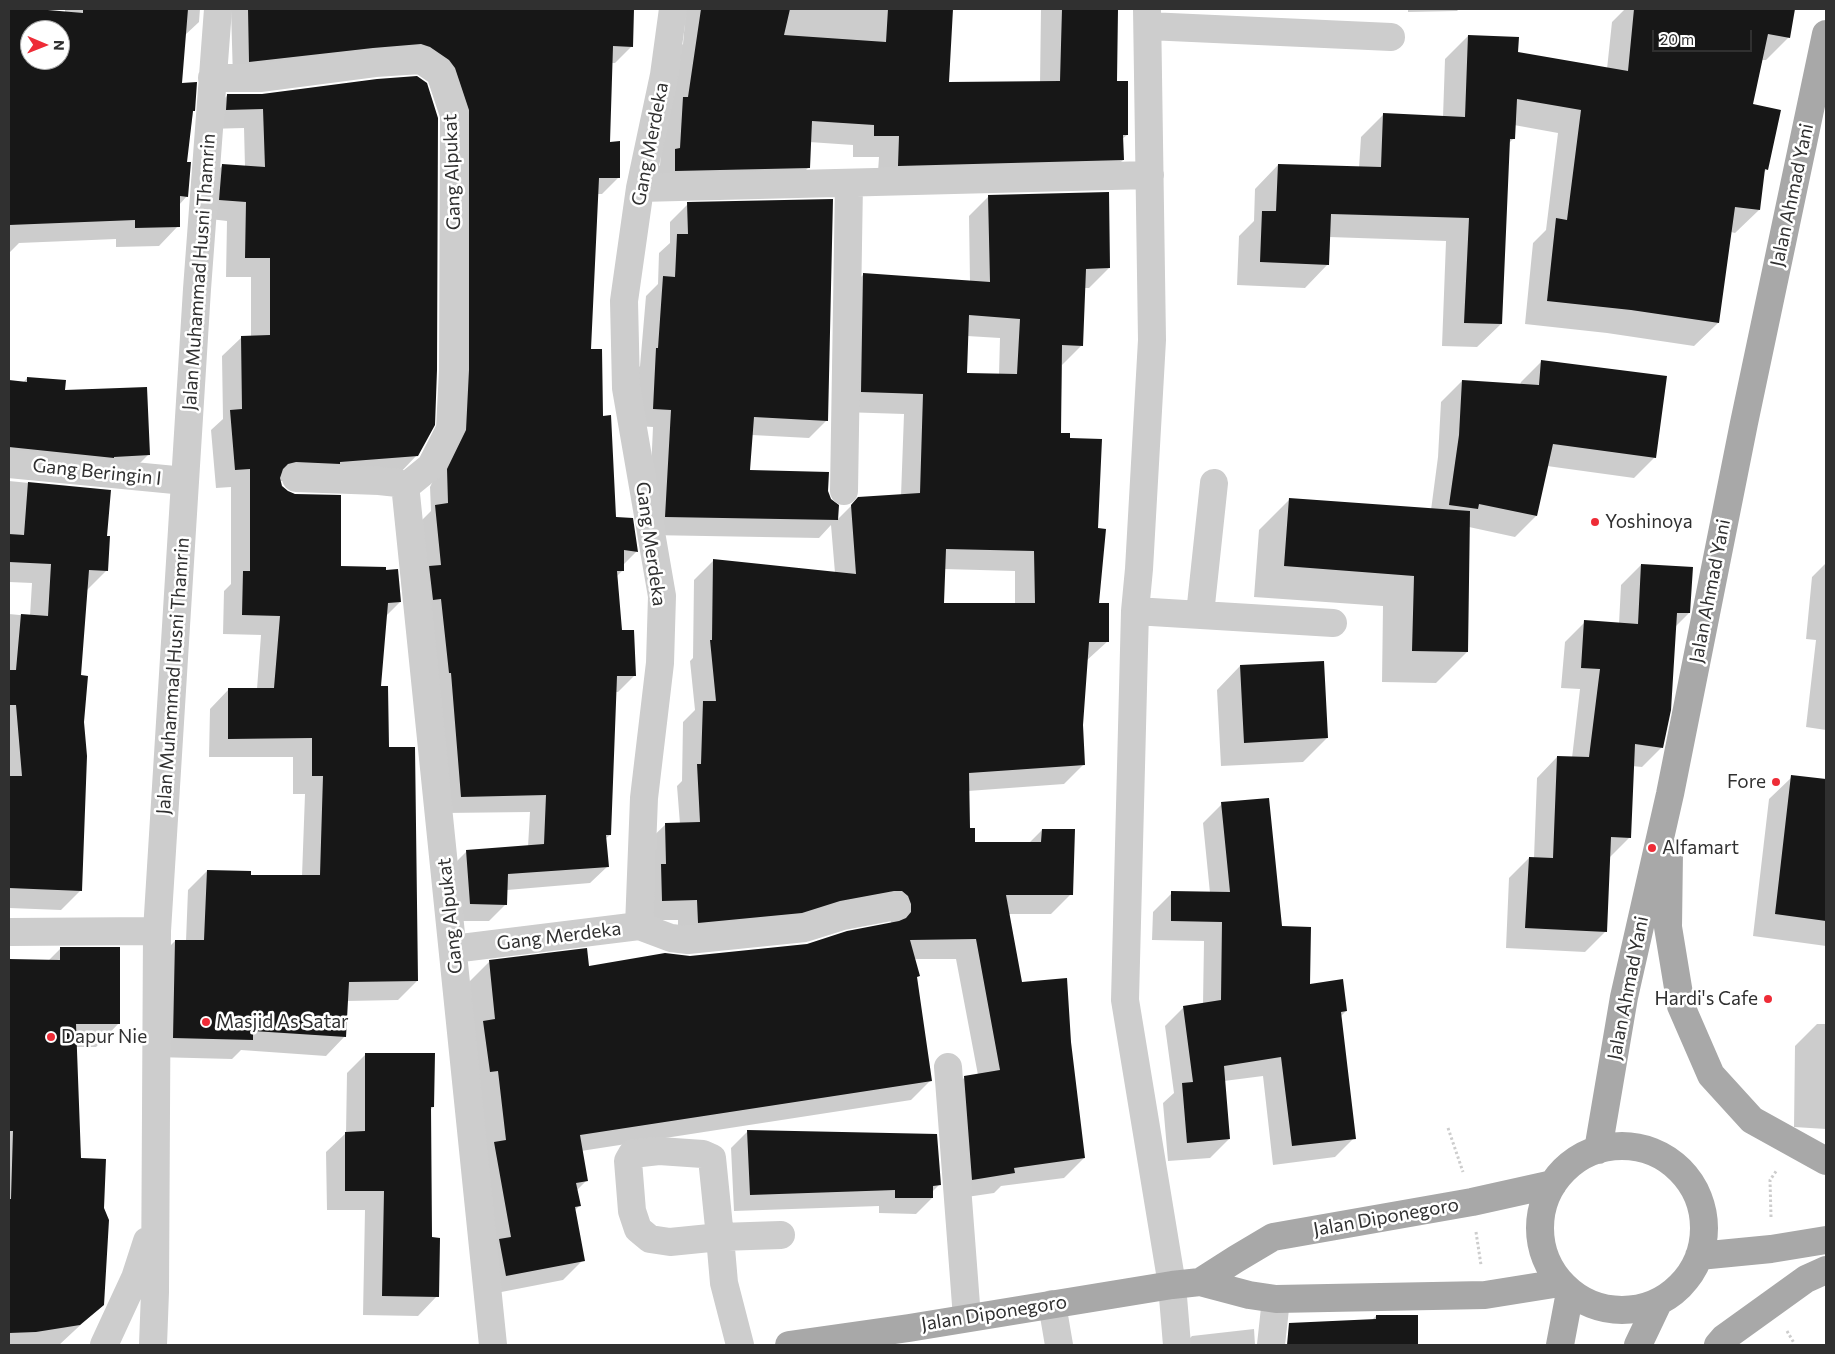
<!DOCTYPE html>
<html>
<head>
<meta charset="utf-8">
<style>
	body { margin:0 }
	#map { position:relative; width:1835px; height:1354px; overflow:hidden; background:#fff; font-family:Commissioner,sans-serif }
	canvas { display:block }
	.frame { position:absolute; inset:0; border:10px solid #303030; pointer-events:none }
	.north { position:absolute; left:20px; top:20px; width:50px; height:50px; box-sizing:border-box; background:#fff; border:1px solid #acacac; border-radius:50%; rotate:91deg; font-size:14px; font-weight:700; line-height:20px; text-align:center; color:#303030 }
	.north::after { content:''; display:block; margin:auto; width:18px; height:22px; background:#ee2c37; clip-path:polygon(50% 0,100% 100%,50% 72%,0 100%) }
	.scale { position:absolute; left:1652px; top:30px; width:100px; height:22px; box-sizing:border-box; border:2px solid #303030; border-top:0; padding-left:6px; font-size:15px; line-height:18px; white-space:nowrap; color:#303030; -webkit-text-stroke:4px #fff; paint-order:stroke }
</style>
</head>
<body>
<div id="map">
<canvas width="1835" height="1354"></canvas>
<div class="frame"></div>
<div class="north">N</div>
<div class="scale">20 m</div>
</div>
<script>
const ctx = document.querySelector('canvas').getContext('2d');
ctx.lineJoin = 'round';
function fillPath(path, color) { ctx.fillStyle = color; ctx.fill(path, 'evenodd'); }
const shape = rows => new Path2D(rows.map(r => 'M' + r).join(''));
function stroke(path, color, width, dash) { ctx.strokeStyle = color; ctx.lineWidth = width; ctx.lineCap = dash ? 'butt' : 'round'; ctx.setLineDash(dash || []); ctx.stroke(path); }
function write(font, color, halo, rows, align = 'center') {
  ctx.font = font + ' Commissioner,sans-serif'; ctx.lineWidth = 5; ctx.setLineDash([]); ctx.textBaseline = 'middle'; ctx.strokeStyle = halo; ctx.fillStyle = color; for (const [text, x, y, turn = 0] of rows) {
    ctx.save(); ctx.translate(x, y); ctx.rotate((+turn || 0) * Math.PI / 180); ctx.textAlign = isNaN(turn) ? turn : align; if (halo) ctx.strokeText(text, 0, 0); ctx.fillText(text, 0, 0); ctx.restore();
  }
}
const shadow = shape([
	[9,9,65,13,65,9,200,9,199,22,184,36,181,84,193,111,186,163,187,196,179,205,178,226,159,246,116,247,116,239,19,243,9,253],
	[30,30,60,30,60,60,30,60],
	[231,9,633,9,632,46,615,63,611,63,609,143,619,177,602,194,597,194,590,350,602,417,615,518,637,551,623,565,623,570,617,576,621,632,635,675,618,692,615,692,610,835,605,839,608,866,590,883,507,890,506,904,489,921,454,921,449,869,466,852,528,847,530,812,445,813,419,523,431,511,430,487,449,448,452,128,438,85,412,64,233,79],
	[686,9,952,9,948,83,1040,83,1041,9,1117,9,1115,82,1127,135,1122,139,1123,160,1102,181,877,186,879,157,853,157,853,145,809,142,808,168,787,189,654,192,654,171,660,165,663,119,678,48,683,44],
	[1408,9,1459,9,1457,11,1408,12],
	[1625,9,1793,9,1789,37,1766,60,1761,60,1752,105,1767,169,1763,173,1759,210,1735,233,1731,232,1718,323,1694,346,1607,333,1525,324,1533,243,1546,230,1558,133,1514,125,1514,138,1508,144,1501,324,1477,347,1442,346,1446,241,1329,237,1328,264,1305,288,1237,285,1239,236,1254,221,1255,189,1278,165,1359,168,1361,137,1384,114,1443,117,1445,59,1468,36,1517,54,1607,69,1612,22],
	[228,95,262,95,417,455,398,475,320,483,280,481,281,486,340,568,400,602,386,616,380,687,417,981,398,1000,347,1001,345,1036,326,1056,241,1050,232,1059,154,1057,156,960,175,941,186,941,188,890,207,871,249,876,302,876,305,794,293,794,293,757,209,757,210,709,229,689,257,689,261,635,223,634,224,591,231,584,231,487,216,488,211,430,223,419,222,356,242,337,251,337,251,277,226,277,227,221,201,218,203,185,223,165,245,167,244,128,207,129,208,114],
	[989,196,1109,268,1089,288,1084,288,1082,345,1062,365,1060,435,1069,439,1097,529,1098,604,1108,641,1086,661,1082,725,1084,764,1064,784,968,791,969,829,974,843,1029,843,1042,830,1071,894,1051,914,1008,914,1021,984,1069,1042,1084,1158,1064,1178,1001,1186,994,1193,953,1199,945,1097,965,1077,978,1075,956,959,914,959,931,1080,911,1100,581,1151,587,1180,577,1190,580,1205,574,1211,583,1260,563,1280,486,1295,469,982,489,962,588,967,807,945,892,924,888,916,678,943,678,920,642,920,645,844,666,824,680,824,677,786,682,781,683,722,695,710,690,661,693,658,694,580,714,560,835,573,831,525,819,538,648,535,653,427,636,426,638,368,640,366,646,296,658,284,659,253,670,243,670,222,688,204,827,420,809,438,752,435,749,472,827,491,837,520,859,498,901,496,904,414,842,412,844,294,864,274,970,282,969,216],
	[967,336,1000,338,999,375,965,374],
	[944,569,1015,571,1015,604,942,604],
	[1542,361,1655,457,1634,478,1547,466,1536,516,1515,537,1469,527,1467,652,1436,683,1382,682,1383,606,1254,597,1259,530,1290,499,1431,510,1438,457,1441,402,1462,381,1520,385,1521,382],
	[27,378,64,391,148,455,129,474,9,469,9,382,23,383],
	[9,481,110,491,105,537,106,571,87,590,80,676,83,722,81,890,61,910,9,908,9,614,30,616,32,583,9,582],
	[1826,563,1826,730,1806,727,1816,640,1806,639,1812,577],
	[1641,565,1691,568,1689,613,1675,627,1662,747,1642,767,1632,766,1630,837,1609,858,1605,932,1585,952,1506,948,1509,878,1529,858,1534,858,1537,778,1557,757,1572,758,1580,689,1561,688,1565,642,1585,622,1619,624,1621,585],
	[1240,666,1327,738,1303,762,1221,766,1217,690],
	[1792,777,1826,780,1826,946,1753,936,1769,799],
	[1222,804,1309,985,1346,1011,1340,1017,1354,1138,1335,1157,1273,1165,1263,1076,1224,1081,1229,1139,1210,1158,1168,1161,1163,1103,1174,1093,1165,1026,1184,1007,1203,1004,1204,941,1152,940,1153,912,1172,893,1210,893,1203,823],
	[60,949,119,1023,96,1047,76,1047,80,1159,103,1209,103,1304,59,1345,9,1345,9,961,48,961],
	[1817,1024,1826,1024,1826,1129,1794,1127,1795,1046],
	[366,1054,433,1107,430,1110,431,1239,437,1296,418,1316,363,1315,365,1210,327,1210,326,1152,346,1133,347,1073],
	[747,1132,940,1184,932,1192,932,1198,916,1214,879,1213,879,1206,734,1211,731,1148],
	[1376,1316,1417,1316,1417,1345,1290,1345,1290,1342,1372,1320],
	[1254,1329,1255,1345,1183,1345,1192,1336]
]);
const building = shape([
	[9,9,36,9,83,13,83,9,188,9,182,83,197,82,195,111,193,111,187,162,191,162,188,197,180,196,180,227,135,228,135,220,9,225],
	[30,30,60,30,60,60,30,60],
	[248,9,634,9,633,47,613,46,610,142,620,141,620,178,599,178,591,349,602,349,603,416,611,415,616,517,633,518,638,552,624,550,624,571,617,571,622,630,634,630,636,676,617,676,611,835,606,835,609,867,508,874,507,905,470,904,466,850,544,844,546,795,461,797,451,673,449,673,441,599,433,600,429,566,441,565,435,505,448,503,447,469,466,430,469,370,469,110,455,68,449,60,430,47,421,44,373,48,249,62],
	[701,9,790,9,784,35,886,42,888,9,953,9,949,82,1060,81,1062,9,1118,9,1117,81,1128,81,1128,135,1123,135,1124,160,898,166,899,136,874,136,874,125,812,121,810,168,675,171,675,149,680,148,683,97,688,97],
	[1634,9,1795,9,1790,38,1768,34,1753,104,1781,110,1768,170,1765,169,1760,210,1735,207,1719,323,1631,310,1547,301,1556,218,1567,220,1581,110,1517,99,1515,139,1510,139,1502,324,1464,323,1469,218,1331,214,1329,265,1260,262,1262,211,1276,211,1278,164,1381,167,1383,113,1465,117,1468,35,1519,37,1518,52,1628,71],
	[417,76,427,83,438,118,437,370,435,425,418,456,340,462,340,464,296,462,288,464,283,469,280,478,282,486,288,491,295,494,341,495,341,566,386,567,386,570,398,569,401,602,388,603,381,686,388,686,389,747,415,747,418,981,349,982,346,1037,253,1031,253,1040,173,1038,175,940,204,940,207,870,251,871,251,875,320,875,323,776,312,776,312,738,228,739,228,688,274,688,280,616,242,615,243,571,250,571,250,469,235,470,230,410,242,409,241,336,270,335,270,258,245,258,246,202,219,200,222,164,265,167,263,109,226,110,227,94,262,94,377,79],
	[1109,192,1110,268,1086,269,1083,346,1062,345,1061,433,1070,433,1070,438,1102,439,1098,528,1106,529,1099,603,1109,603,1109,642,1089,642,1083,725,1085,765,969,773,970,828,975,828,975,842,1041,842,1042,829,1075,829,1073,895,1006,895,1022,982,1067,978,1071,1042,1085,1158,1014,1168,1015,1173,972,1180,964,1076,1000,1070,976,939,910,940,920,976,917,977,932,1081,580,1135,588,1181,576,1183,581,1206,575,1207,585,1261,506,1276,499,1239,511,1237,494,1142,506,1140,498,1071,490,1072,483,1021,495,1019,489,960,587,948,589,966,665,953,690,956,807,944,847,931,899,921,906,918,911,912,911,904,908,896,902,891,894,891,840,901,802,913,698,923,697,900,662,901,661,864,666,864,665,823,700,822,697,764,701,764,703,701,716,701,710,640,712,640,713,559,856,574,851,505,858,497,920,493,923,394,861,392,863,273,990,282,988,195],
	[969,315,1020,319,1017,374,967,373],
	[946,549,1034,551,1035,603,944,603],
	[833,199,828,421,754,417,750,470,829,472,828,491,831,499,839,505,838,520,665,517,671,410,653,409,656,348,658,348,663,276,675,277,677,234,688,234,687,202],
	[1541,360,1667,376,1656,458,1553,444,1537,516,1479,504,1478,509,1449,505,1459,435,1462,380,1539,385],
	[27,377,66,380,65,390,147,387,150,455,114,457,114,458,9,447,9,380,27,382],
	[28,482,111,490,107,536,110,536,108,571,89,570,81,675,88,676,84,722,87,756,82,891,9,888,9,776,22,776,16,705,9,705,9,670,16,670,21,614,48,616,51,564,9,562,9,534,24,535],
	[1289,498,1470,511,1468,652,1412,651,1414,576,1284,566],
	[1641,564,1693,567,1690,613,1677,613,1671,710,1663,748,1635,744,1631,838,1611,837,1607,932,1525,928,1529,857,1553,858,1557,756,1589,757,1600,669,1581,668,1584,620,1638,624],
	[1324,661,1328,738,1244,743,1240,665],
	[1791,775,1826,779,1826,921,1775,914],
	[1269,798,1282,926,1311,927,1310,984,1343,979,1347,1011,1341,1012,1356,1139,1292,1146,1281,1057,1224,1066,1230,1139,1187,1143,1182,1083,1193,1082,1183,1006,1221,1000,1222,922,1171,921,1171,891,1230,892,1221,802],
	[60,947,120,947,120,1024,76,1024,81,1158,106,1159,104,1208,109,1220,104,1305,80,1325,36,1332,9,1333,9,1199,11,1199,13,1131,9,1131,9,959,60,960],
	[365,1053,435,1053,434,1107,431,1107,432,1237,440,1238,439,1297,382,1296,384,1191,345,1191,345,1132,365,1131],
	[747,1130,937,1134,941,1185,933,1186,933,1198,895,1198,895,1190,750,1195],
	[1376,1315,1418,1315,1418,1345,1287,1345,1289,1323,1376,1319]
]);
const path = shape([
	[1448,1128,1463,1172],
	[1771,1217,1770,1180,1777,1170],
	[1476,1232,1481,1265],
	[1787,1331,1794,1343]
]);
const minor = shape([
	[1147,9,1152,340,1139,569,1135,611,1125,1000,1172,1285,1177,1345],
	[1148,26,1391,37],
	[212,78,260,78,375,63,421,60,440,73,454,115,453,370,450,429,431,466,404,488],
	[640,188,1150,175],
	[9,464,185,481],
	[296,478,379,481,398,483,404,488,406,494,493,1345],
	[844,491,849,183],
	[1135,611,1333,623],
	[1200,614,1214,483],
	[639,926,671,938,688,940,805,928,843,916,896,906],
	[9,932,157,931],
	[453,949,639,926,644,798,660,663,662,596,626,388,624,301,640,188,664,75,673,9],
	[948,1067,967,1318],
	[1052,1304,1059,1345],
	[104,1345,135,1278,147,1241],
	[153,1345,155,1292,157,931,197,289,218,9],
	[740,1345,724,1283,720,1237,712,1158,703,1154,659,1151,632,1154,628,1161,632,1211,638,1229,650,1239,670,1242,720,1237,781,1235],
	[1271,1345,1276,1299]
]);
const major = shape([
	[1669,852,1668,927,1681,1006,1711,1075,1752,1120,1826,1161],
	'1540 1228a82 82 0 1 1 164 0a82 82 0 1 1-164 0Z',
	[1598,1150,1624,997,1670,794,1744,423,1826,34],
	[1699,1256,1771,1249,1826,1240],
	[1200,1282,1236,1259,1273,1237,1472,1202,1553,1184],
	[789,1345,909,1328,1172,1285,1200,1282,1249,1295,1276,1299,1485,1295,1560,1283],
	[1560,1345,1570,1292],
	[1638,1345,1658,1303],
	[1718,1345,1724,1338,1806,1279,1826,1270]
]);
const markers = [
	[1595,522,5,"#ee2c37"],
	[1776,782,5,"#ee2c37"],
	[1652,848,5,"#ee2c37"],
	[1768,999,5,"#ee2c37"],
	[206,1022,5,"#ee2c37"],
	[51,1037,5,"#ee2c37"]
];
const streetNames = [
	["Gang Merdeka",650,144,-79],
	["Gang Alpukat",452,172,-92],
	["Jalan Ahmad Yani",1792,195,-78],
	["Jalan Muhammad Husni Thamrin",199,272,-86],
	["Gang Beringin I",97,472,6],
	["Gang Merdeka",651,544,82],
	["Jalan Ahmad Yani",1710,591,-79],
	["Jalan Muhammad Husni Thamrin",173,676,-86],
	["Gang Alpukat",450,916,-96],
	["Gang Merdeka",559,936,-7],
	["Jalan Ahmad Yani",1628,988,-79],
	["Jalan Diponegoro",1386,1217,-10],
	["Jalan Diponegoro",994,1313,-9]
];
const poiNames = [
	["Yoshinoya",1605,522],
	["Fore",1766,782,"right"],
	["Alfamart",1662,848],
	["Hardi's Cafe",1758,999,"right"],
	["Masjid As Satar",216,1022],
	["Dapur Nie",61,1037]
];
fillPath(shadow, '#0003');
fillPath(building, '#171717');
stroke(path, '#cdcdcd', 3, [2.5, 2.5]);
stroke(minor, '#cdcdcd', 28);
stroke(major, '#a8a8a8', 28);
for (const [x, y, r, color] of markers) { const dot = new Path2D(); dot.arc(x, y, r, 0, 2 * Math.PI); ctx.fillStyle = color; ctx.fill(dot); stroke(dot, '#fff', 2); }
write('19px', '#303030', '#fff', streetNames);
write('19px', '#303030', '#fff', poiNames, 'left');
</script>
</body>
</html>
